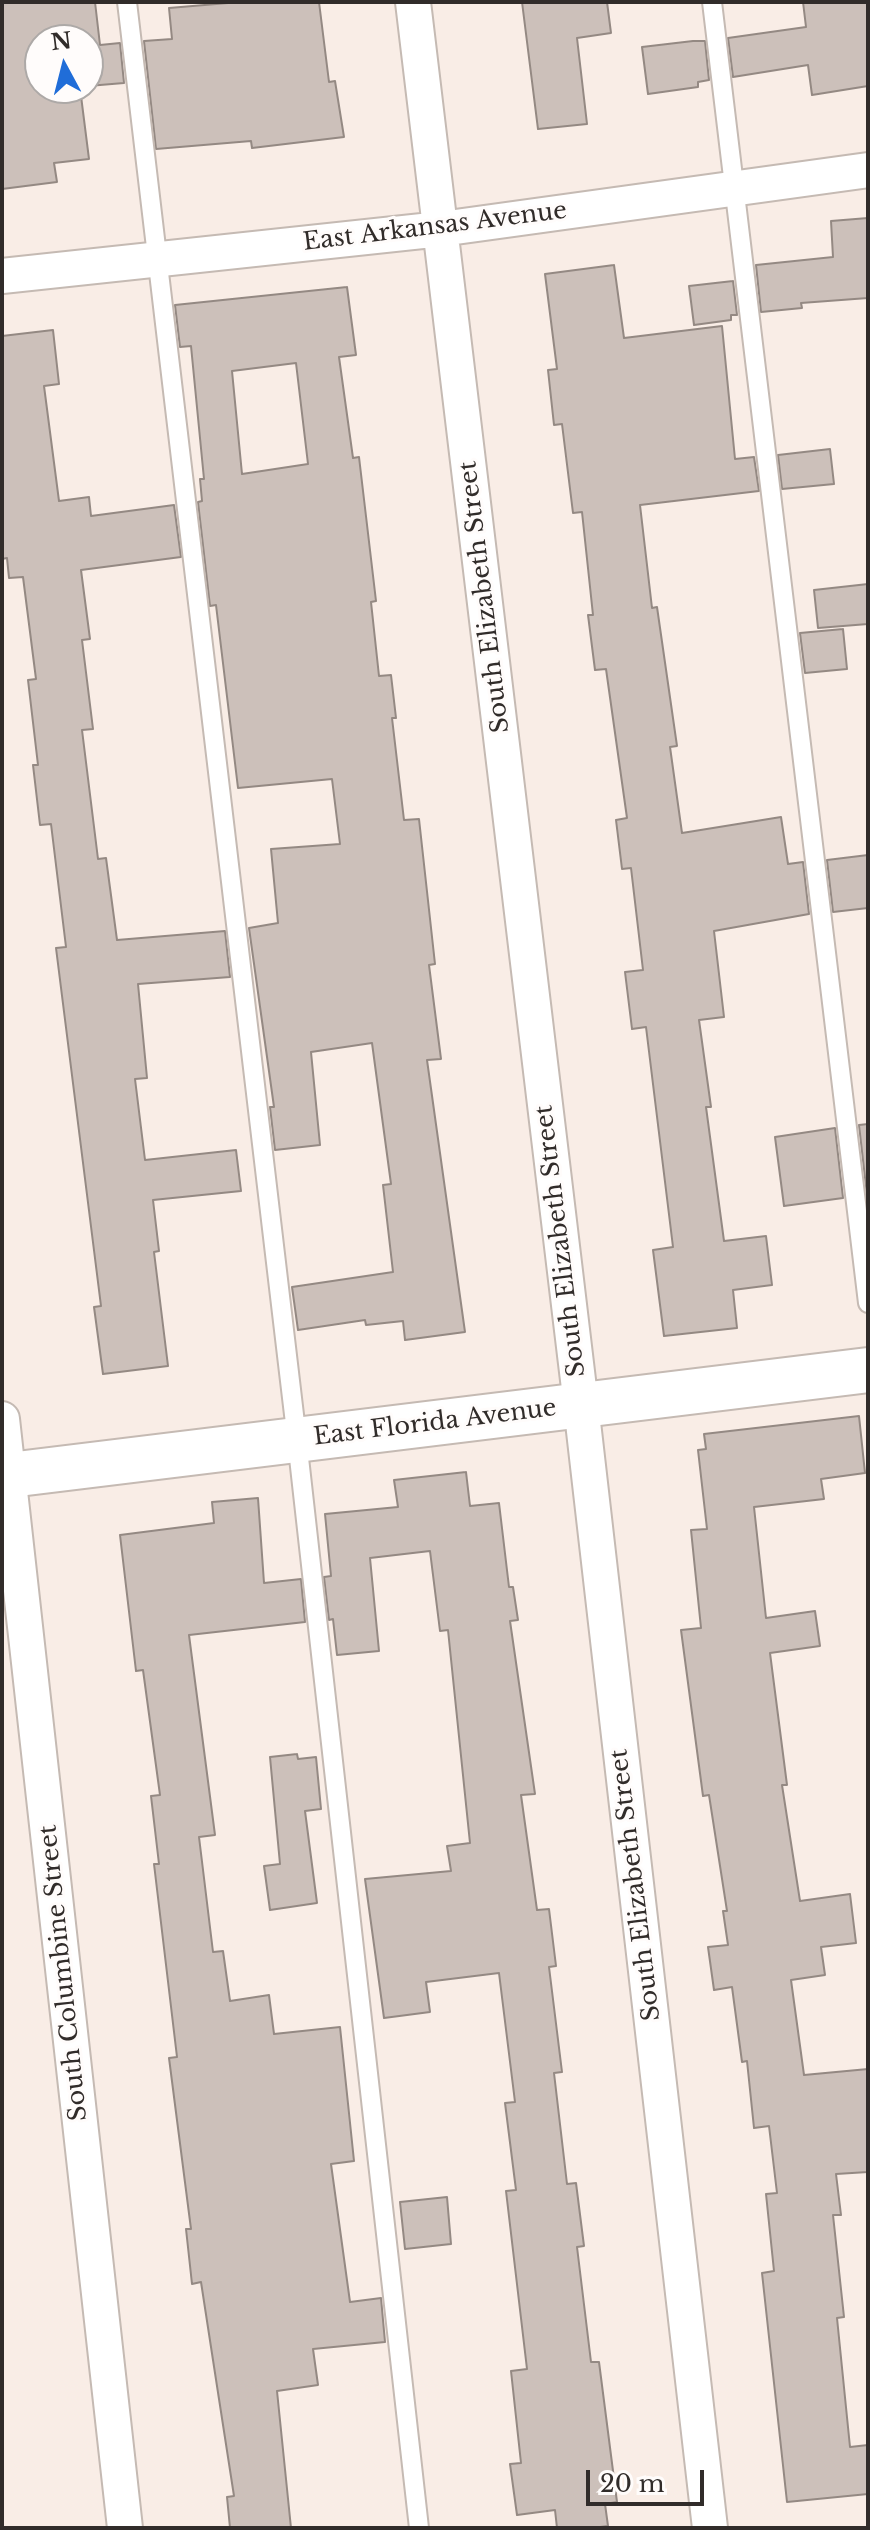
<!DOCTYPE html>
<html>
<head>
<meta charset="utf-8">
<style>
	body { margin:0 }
	#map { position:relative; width:870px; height:2530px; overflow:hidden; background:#f9ede6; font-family:"Libre Baskerville",serif }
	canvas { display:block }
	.frame { position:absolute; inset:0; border:4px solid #312c2a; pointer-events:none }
	.north { position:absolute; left:24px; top:24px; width:80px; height:80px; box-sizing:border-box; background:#fffcfb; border:2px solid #ada9a7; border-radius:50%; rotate:353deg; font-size:22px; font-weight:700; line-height:32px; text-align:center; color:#312c2a }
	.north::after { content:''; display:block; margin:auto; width:28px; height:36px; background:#206dd8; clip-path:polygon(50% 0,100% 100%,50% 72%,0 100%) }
	.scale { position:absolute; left:586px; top:2470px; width:118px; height:36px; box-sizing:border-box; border:4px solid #312c2a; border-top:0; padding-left:10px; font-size:24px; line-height:28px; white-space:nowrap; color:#312c2a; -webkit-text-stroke:6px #fffcfb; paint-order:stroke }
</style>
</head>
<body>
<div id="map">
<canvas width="870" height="2530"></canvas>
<div class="frame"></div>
<div class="north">N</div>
<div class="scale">20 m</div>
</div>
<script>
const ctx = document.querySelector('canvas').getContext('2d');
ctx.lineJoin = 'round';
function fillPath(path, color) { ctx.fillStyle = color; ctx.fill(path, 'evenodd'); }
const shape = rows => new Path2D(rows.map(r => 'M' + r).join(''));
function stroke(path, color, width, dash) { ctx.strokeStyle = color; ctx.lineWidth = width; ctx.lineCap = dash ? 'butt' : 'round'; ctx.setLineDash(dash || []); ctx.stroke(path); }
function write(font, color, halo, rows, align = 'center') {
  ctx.font = font + ' "Libre Baskerville",serif'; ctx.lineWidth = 6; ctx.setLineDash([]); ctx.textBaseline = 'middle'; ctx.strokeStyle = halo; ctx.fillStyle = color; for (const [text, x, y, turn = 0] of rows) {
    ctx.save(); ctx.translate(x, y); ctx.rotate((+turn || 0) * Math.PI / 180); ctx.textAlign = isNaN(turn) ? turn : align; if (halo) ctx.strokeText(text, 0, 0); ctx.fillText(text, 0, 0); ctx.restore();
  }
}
const building = shape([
	[2,2,95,2,100,45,120,43,124,83,88,86,88,40,40,40,40,88,80,88,89,159,54,163,57,182,2,189,2,2],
	[240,2,319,2,329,82,335,81,344,137,252,148,251,141,156,149,144,41,172,39,169,8,240,2],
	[522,2,607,2,611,33,577,38,587,124,538,129,522,2],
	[803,2,868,2,868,86,812,95,808,65,733,77,728,38,806,27,803,2],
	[693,41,705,41,709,80,698,82,698,87,648,94,642,47,693,41],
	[868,218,868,298,801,303,802,308,761,312,756,265,833,257,831,221,868,218],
	[614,265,624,338,722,326,735,459,754,457,759,491,640,505,652,608,657,607,677,746,670,747,682,833,781,817,788,864,803,862,809,914,714,931,724,1017,699,1020,711,1107,706,1107,724,1241,766,1236,772,1285,733,1290,737,1328,664,1336,653,1250,673,1247,646,1027,632,1029,625,972,643,970,631,868,622,869,616,820,627,818,606,669,595,670,588,615,593,615,582,512,573,513,562,424,554,425,548,370,557,369,545,274,614,265],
	[733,281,737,315,731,315,731,320,694,325,689,286,733,281],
	[347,287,356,355,339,357,353,458,359,457,376,601,371,602,379,676,391,675,396,718,392,718,404,820,419,819,435,964,429,965,441,1059,427,1060,465,1332,405,1340,403,1321,366,1325,365,1320,298,1330,292,1287,393,1272,383,1185,391,1184,372,1043,311,1052,320,1145,275,1150,270,1107,274,1107,249,928,278,923,271,849,340,844,332,779,238,788,216,605,210,606,198,502,202,501,200,479,204,479,191,346,180,347,175,305,347,287],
	[296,363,308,464,242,474,232,371,296,363],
	[53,330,59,384,44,386,59,501,89,497,91,516,174,505,181,557,81,570,90,639,82,640,93,729,82,730,98,859,106,858,117,940,225,931,230,977,138,984,147,1078,135,1079,145,1160,236,1150,241,1191,153,1200,159,1251,154,1252,168,1366,103,1374,94,1307,101,1306,56,948,66,947,51,824,40,825,33,765,38,765,28,680,36,679,23,577,9,578,7,558,2,559,2,336,53,330],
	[830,449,834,484,782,489,778,455,830,449],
	[868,584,868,624,818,628,814,590,868,584],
	[843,629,847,669,805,673,800,633,843,629],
	[868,855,868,908,833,912,827,860,868,855],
	[868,1124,868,1194,867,1195,859,1125,868,1124],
	[835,1128,843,1198,784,1206,775,1137,835,1128],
	[859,1416,865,1473,821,1479,824,1499,754,1507,766,1618,815,1611,820,1646,770,1653,787,1785,782,1785,800,1901,850,1894,856,1943,821,1947,825,1975,791,1980,804,2075,868,2069,868,2172,836,2174,841,2215,833,2215,844,2317,837,2318,850,2447,868,2445,868,2494,787,2502,762,2273,774,2271,766,2194,777,2193,769,2126,754,2128,747,2061,742,2062,732,1987,714,1990,708,1947,728,1945,723,1911,727,1911,709,1795,703,1796,681,1630,701,1628,691,1530,707,1529,698,1450,706,1449,704,1434,859,1416],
	[466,1472,470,1506,499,1503,509,1587,513,1587,518,1620,510,1621,535,1794,521,1795,537,1910,549,1909,556,1966,549,1967,562,2072,554,2073,567,2184,576,2183,584,2246,577,2247,591,2362,599,2362,617,2502,605,2504,608,2526,592,2528,557,2528,555,2510,517,2515,510,2464,521,2463,511,2371,527,2369,506,2191,516,2190,505,2103,515,2102,499,1973,426,1982,430,2012,384,2018,365,1879,451,1871,447,1846,470,1843,448,1630,440,1631,430,1551,370,1558,379,1651,337,1655,333,1619,329,1620,324,1577,331,1576,325,1514,398,1507,394,1480,466,1472],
	[258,1498,264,1583,301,1579,305,1622,189,1635,215,1835,199,1837,213,1952,223,1951,230,2001,269,1995,274,2034,340,2027,354,2161,331,2164,350,2302,381,2298,385,2342,313,2349,318,2385,277,2391,291,2528,230,2528,227,2497,234,2496,219,2399,201,2282,192,2284,186,2229,191,2229,169,2058,177,2057,154,1864,159,1864,151,1796,160,1795,143,1670,136,1671,120,1535,214,1523,212,1502,258,1498],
	[297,1754,298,1759,316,1757,321,1809,305,1811,317,1903,270,1910,264,1866,280,1864,270,1757,297,1754],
	[447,2197,451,2244,405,2249,400,2202,447,2197]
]);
const lane = shape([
	[127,2,297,1440,419,2528],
	[712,2,868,1303]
]);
const street = shape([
	[413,2,581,1405,710,2528],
	[2,276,441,229,868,170],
	[2,1419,125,2528]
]);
const secondary = shape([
	[2,1476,868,1370]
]);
const streetNames = [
	["East Arkansas Avenue",435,227,-7],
	["South Elizabeth Street",485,597,-97],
	["South Elizabeth Street",561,1241,-97],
	["East Florida Avenue",435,1423,-7],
	["South Elizabeth Street",636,1885,-97],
	["South Columbine Street",64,1973,-96]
];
fillPath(building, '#ccc0ba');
stroke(building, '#948983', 2);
stroke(lane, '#c5bab3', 22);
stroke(street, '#c5bab3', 38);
stroke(secondary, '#c5bab3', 48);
stroke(lane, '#fff', 18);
stroke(street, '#fff', 34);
stroke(secondary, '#fff', 44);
write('24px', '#312c2a', '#fffcfb', streetNames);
</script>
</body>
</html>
